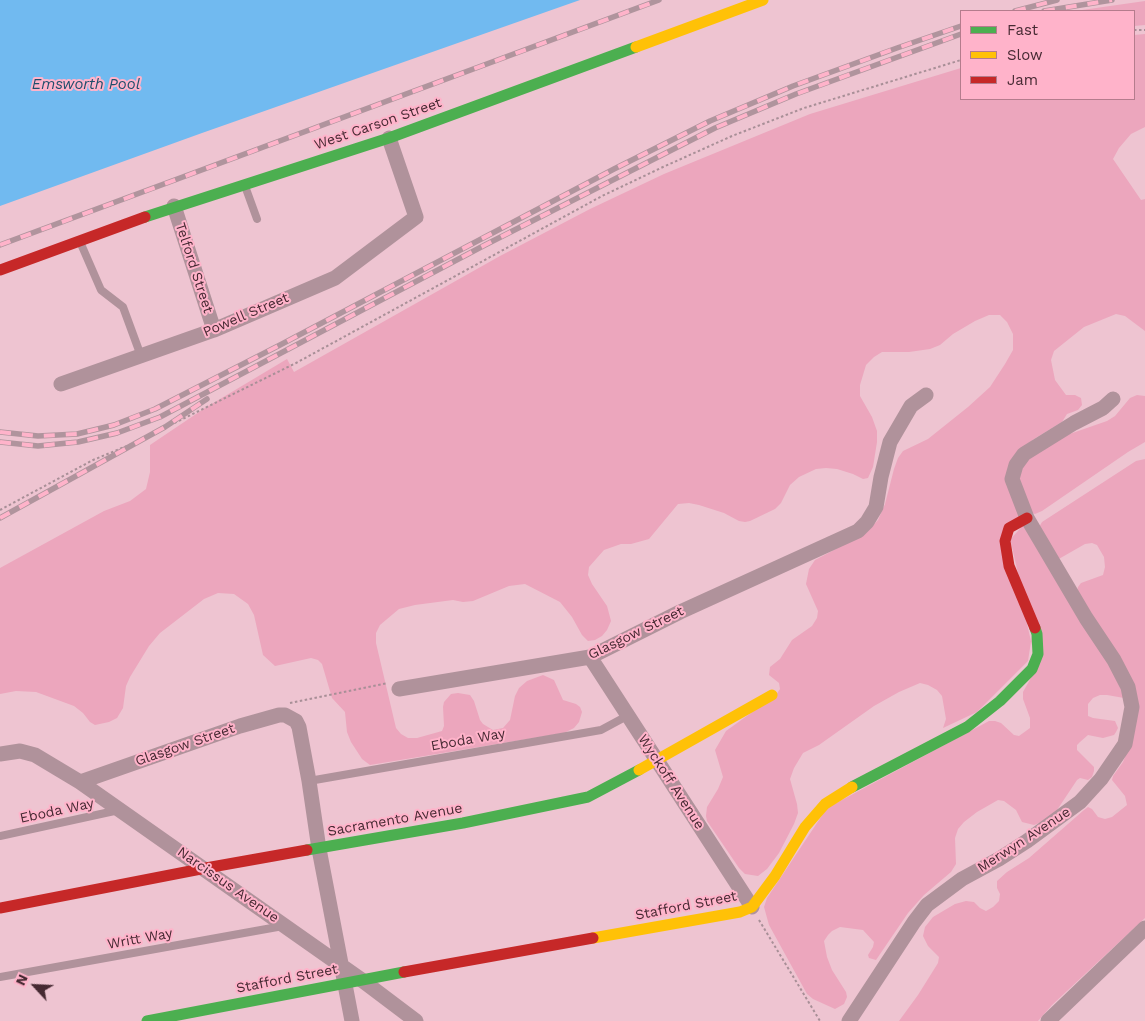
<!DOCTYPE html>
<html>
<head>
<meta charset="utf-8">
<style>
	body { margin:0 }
	#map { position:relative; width:1145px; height:1021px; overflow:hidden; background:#eec4d1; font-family:"Work Sans",sans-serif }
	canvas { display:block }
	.legend { position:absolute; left:960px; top:10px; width:175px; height:90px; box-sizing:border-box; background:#ffb3ca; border:1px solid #b57c8d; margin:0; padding:6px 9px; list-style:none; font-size:15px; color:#462932 }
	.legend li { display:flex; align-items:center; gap:10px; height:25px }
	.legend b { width:25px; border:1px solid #b57c8d }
	.north { position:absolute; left:10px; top:961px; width:50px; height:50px; -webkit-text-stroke:4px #ffb3ca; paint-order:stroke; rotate:295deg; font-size:14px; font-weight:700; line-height:20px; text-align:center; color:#462932 }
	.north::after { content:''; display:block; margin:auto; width:18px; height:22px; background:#462932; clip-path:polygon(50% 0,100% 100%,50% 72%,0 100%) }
</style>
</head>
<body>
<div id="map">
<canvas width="1145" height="1021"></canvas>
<ul class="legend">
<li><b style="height:6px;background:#4caf50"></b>Fast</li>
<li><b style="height:6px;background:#ffc107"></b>Slow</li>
<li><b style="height:6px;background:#c62828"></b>Jam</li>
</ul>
<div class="north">N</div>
</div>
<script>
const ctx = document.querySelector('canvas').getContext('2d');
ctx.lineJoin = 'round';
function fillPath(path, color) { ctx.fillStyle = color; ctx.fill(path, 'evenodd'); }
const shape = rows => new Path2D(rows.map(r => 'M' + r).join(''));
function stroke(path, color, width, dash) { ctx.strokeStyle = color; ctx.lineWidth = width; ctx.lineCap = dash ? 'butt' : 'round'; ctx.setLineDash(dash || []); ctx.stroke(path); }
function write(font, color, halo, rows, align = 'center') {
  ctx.font = font + ' "Work Sans",sans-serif'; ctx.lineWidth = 4; ctx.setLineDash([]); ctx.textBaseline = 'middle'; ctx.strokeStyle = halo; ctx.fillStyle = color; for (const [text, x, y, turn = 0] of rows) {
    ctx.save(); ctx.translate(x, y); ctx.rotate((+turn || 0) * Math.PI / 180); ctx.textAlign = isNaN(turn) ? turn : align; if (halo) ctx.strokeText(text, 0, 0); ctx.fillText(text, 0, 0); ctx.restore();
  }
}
const green = shape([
	[1145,1,1145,25,1134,26,1134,11,1075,11],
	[1145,34,1145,127,1131,134,1119,148,1113,159,1141,200,1145,199,1145,331,1125,316,1116,314,1084,327,1054,351,1051,360,1055,380,1066,395,1075,395,1081,398,1082,405,1078,410,1067,414,1062,422,1034,439,1018,451,1011,462,1023,517,1007,525,1032,635,1028,661,977,712,943,728,946,719,942,696,937,690,928,685,920,683,899,692,874,706,819,745,803,753,794,768,790,779,797,804,798,813,794,824,779,853,767,869,758,876,745,874,739,868,707,821,706,816,707,807,718,789,723,777,715,750,726,731,776,695,780,689,779,683,769,675,770,667,780,659,792,640,812,626,817,618,818,611,806,584,809,569,815,560,866,533,878,520,885,504,894,469,898,458,903,451,928,439,968,407,990,387,1005,364,1013,350,1013,334,1007,322,1000,315,989,315,975,321,953,334,940,345,930,349,909,352,882,352,874,357,866,365,860,385,860,396,872,417,877,431,877,442,873,467,868,478,863,479,853,474,837,469,826,468,816,469,799,477,790,485,781,503,775,509,750,521,745,522,739,521,724,513,699,505,689,503,678,504,649,539,631,544,621,544,604,550,589,567,588,575,592,584,607,606,611,621,607,630,602,636,595,640,588,641,582,635,572,617,560,602,525,584,509,586,473,601,463,602,453,600,415,605,399,609,380,625,376,633,376,643,396,728,401,734,408,738,417,738,442,731,444,726,443,707,444,702,451,694,458,693,470,695,474,701,480,720,483,724,493,730,503,728,510,720,515,696,519,688,527,681,543,675,554,680,563,700,576,704,580,707,582,712,579,722,574,728,564,733,370,765,362,759,351,742,347,732,345,712,332,698,322,664,318,660,311,658,275,666,263,655,254,615,248,604,234,594,218,593,204,599,160,633,149,646,130,677,126,686,123,708,117,718,109,722,95,725,90,722,83,713,74,706,36,692,16,691,0,694,0,568,104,511,130,501,146,489,150,472,150,445,205,408,287,359,294,372,500,256,590,209,664,174,810,114,961,68,961,99,1134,99,1134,35],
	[1137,395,1145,396,1145,442,1128,452,1042,511,1035,514,1030,512,1019,488,1019,472,1022,463,1058,438,1107,421,1115,416,1130,398],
	[1145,459,1145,918,1052,1005,1038,1021,899,1021,918,995,938,963,939,957,928,946,923,936,925,927,933,917,955,904,966,901,974,902,980,908,986,911,993,907,999,901,1000,894,997,888,997,881,1007,872,1029,858,1084,810,1088,807,1092,809,1098,817,1105,819,1112,817,1127,805,1125,796,1112,780,1113,776,1123,762,1132,739,1138,710,1076,594,1078,587,1081,583,1103,575,1105,567,1104,557,1097,545,1092,543,1085,544,1057,560,1038,529,1042,522,1136,461],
	[1026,522,1112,662,1124,698,1107,695,1100,695,1093,698,1088,704,1088,716,1093,718,1115,721,1118,728,1116,732,1114,735,1103,738,1088,735,1080,742,1077,745,1077,750,1094,767,1094,771,1092,777,1088,780,1080,778,1077,780,1055,813,1042,822,1034,825,1022,822,1016,810,1004,801,998,800,977,812,964,822,958,829,955,838,956,864,951,872,924,895,908,913,876,960,869,958,868,955,873,947,874,942,863,930,840,927,832,931,828,935,824,941,827,957,832,970,846,992,847,997,844,1004,835,1009,813,999,807,994,769,925,764,907,767,898,827,808,989,721,995,721,1001,723,1014,735,1019,736,1030,728,1030,718,1023,699,1023,692,1037,667,1008,542]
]);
const water = shape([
	[0,0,580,0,202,133,0,206]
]);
const path = shape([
	[1134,30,1145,30],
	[0,510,93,460,134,443,296,363,602,196,663,167,732,136,804,108,961,60],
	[290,703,388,683],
	[759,920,820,1021]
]);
const lane = shape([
	[245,186,257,219],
	[81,244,101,290,123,307,141,356],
	[309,781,601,730,627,716],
	[0,836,119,810],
	[0,977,283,926]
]);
const street = shape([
	[174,206,214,330],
	[61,384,214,330,335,278,416,217,389,138],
	[590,657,752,907],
	[399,689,590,657,680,612,858,531,867,522,876,507,881,477,890,442,911,406,926,395],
	[0,754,20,751,35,755,80,782,363,981,416,1021],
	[80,782,240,726,279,715,285,715,296,721,299,727,309,781,319,849,352,1021],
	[849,1021,914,922,927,905,962,879,999,859,1027,841,1080,802,1101,779,1125,744,1132,707,1128,687,1114,660,1086,618,1027,518,1012,479,1016,465,1024,454,1074,423,1103,408,1113,399],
	[1048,1021,1145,928]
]);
const fast = shape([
	[145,217,389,138,636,47],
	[852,787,967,727,1000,701,1032,669,1038,654,1037,634,1035,628],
	[307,850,463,823,588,797,639,770],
	[147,1021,404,972]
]);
const slow = shape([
	[636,47,763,0],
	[639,770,772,695],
	[593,938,740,912,752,907,775,876,805,827,825,804,852,787]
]);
const jam = shape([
	[0,270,145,217],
	[1027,518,1009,528,1005,541,1009,566,1035,628],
	[0,908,206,868,307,850],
	[404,972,593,938]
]);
const rail = shape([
	[1015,11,1057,0],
	[1044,11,1112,0],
	[0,245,659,0],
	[0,432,38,436,77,434,114,425,155,409,280,345,614,169,710,121,793,86,897,48,961,26],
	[0,442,38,446,78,442,117,433,160,417,485,245,715,128,796,94,961,34],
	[0,518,165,427,207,399]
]);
const streetNames = [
	["West Carson Street",378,124,-19],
	["Telford Street",194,268,72],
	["Powell Street",246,315,-23],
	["Glasgow Street",636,633,-26],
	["Eboda Way",468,740,-10],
	["Glasgow Street",185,745,-19],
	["Wyckoff Avenue",671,782,57],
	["Eboda Way",57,811,-12],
	["Sacramento Avenue",395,820,-10],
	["Merwyn Avenue",1024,840,-33],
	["Narcissus Avenue",228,885,35],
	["Stafford Street",686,906,-11],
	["Writt Way",140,939,-10],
	["Stafford Street",287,979,-11]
];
const waterNames = [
	["Emsworth Pool",86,85]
];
fillPath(green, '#eca6bd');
fillPath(water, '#71baf0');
stroke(path, '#a88f97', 2, [2.5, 2.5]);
stroke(lane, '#b0929b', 8);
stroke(street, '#b0929b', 15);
stroke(fast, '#4caf50', 11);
stroke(slow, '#ffc107', 11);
stroke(jam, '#c62828', 11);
stroke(rail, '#b0949d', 5.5);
stroke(rail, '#ffb3ca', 4, [11]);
write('14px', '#462932', '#ffb3ca', streetNames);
write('italic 15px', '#1f4e6c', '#ffb3ca', waterNames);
</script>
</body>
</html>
